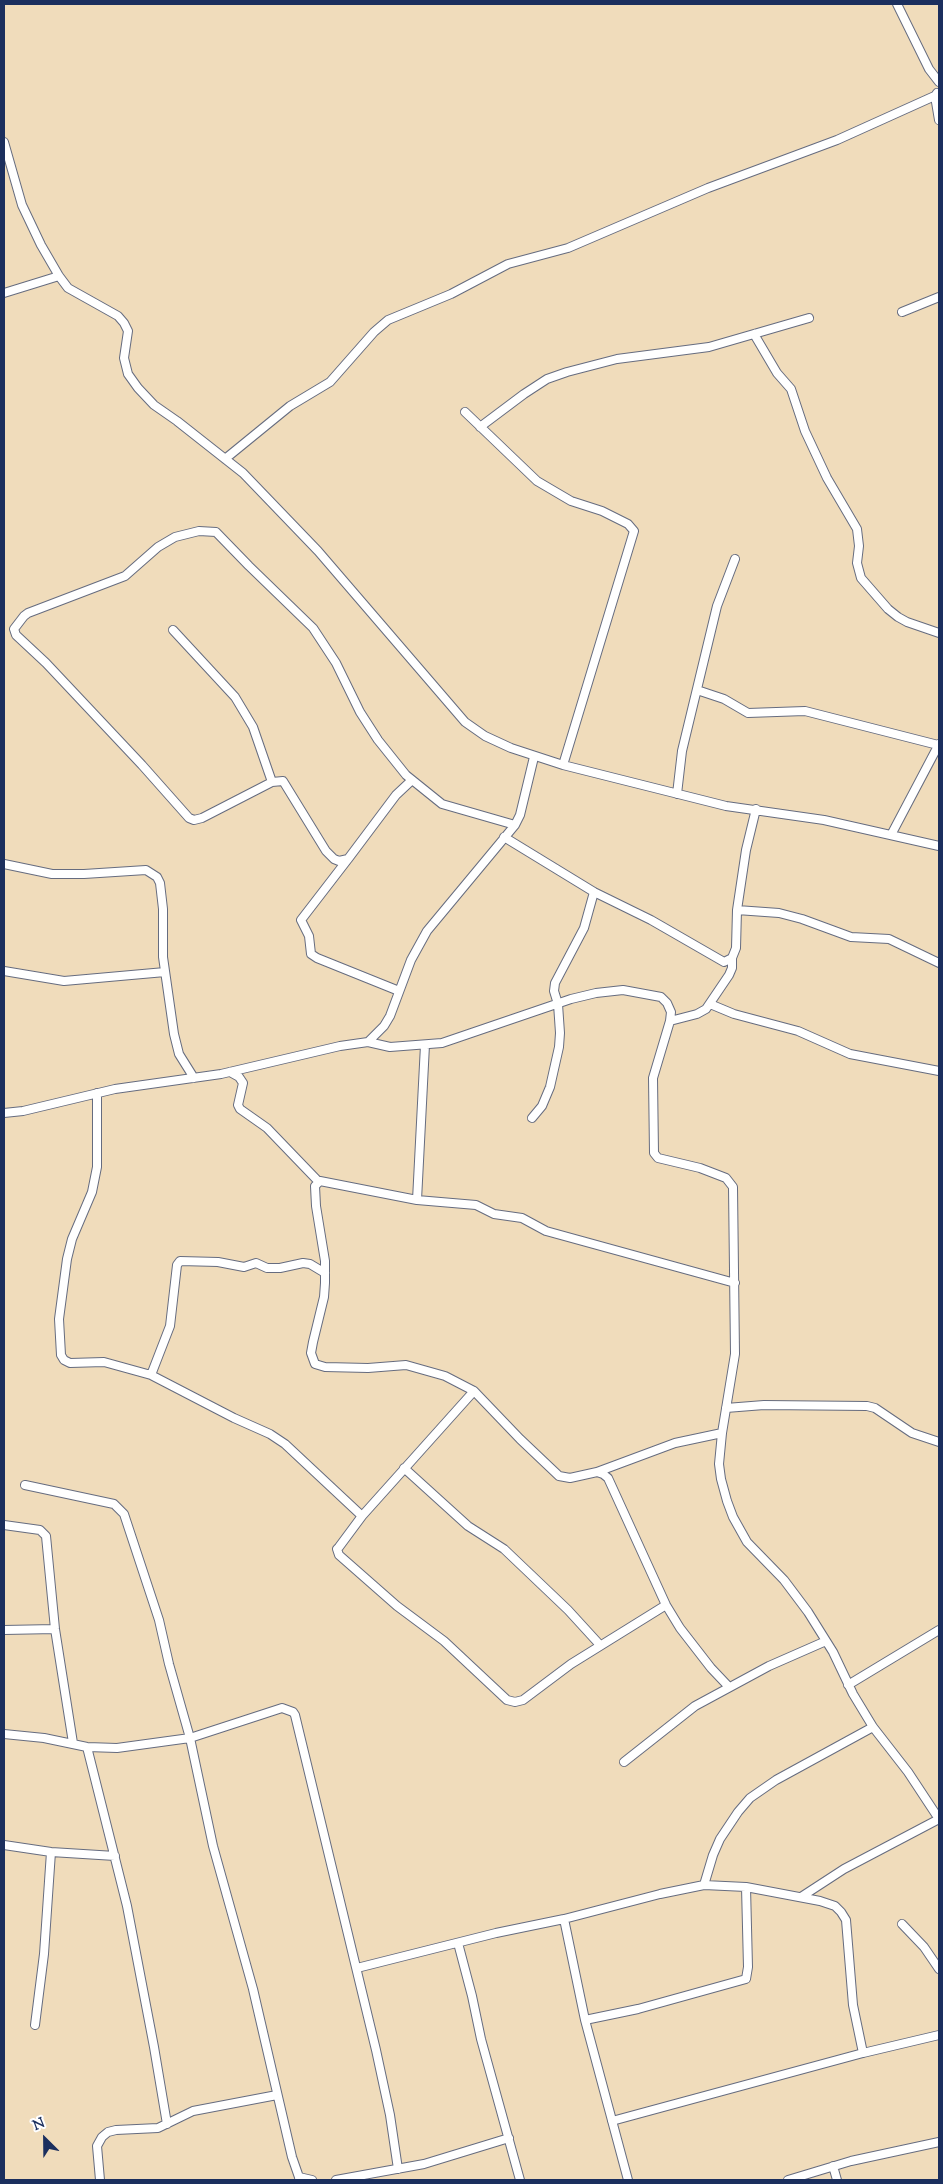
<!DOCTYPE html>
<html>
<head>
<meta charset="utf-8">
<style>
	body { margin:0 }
	#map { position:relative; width:943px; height:2184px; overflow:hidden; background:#f0dcbb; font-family:"Sorts Mill Goudy",serif }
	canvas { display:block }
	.frame { position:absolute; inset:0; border:5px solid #1b2f5e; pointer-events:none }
	.north { position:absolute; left:20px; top:2114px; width:50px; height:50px; -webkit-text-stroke:4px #fff; paint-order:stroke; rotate:337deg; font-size:14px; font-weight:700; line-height:20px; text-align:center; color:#1b2f5e }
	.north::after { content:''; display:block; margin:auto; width:18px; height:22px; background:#1b2f5e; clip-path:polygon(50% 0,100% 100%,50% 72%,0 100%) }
</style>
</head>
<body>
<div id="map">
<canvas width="943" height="2184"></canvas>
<div class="frame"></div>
<div class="north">N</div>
</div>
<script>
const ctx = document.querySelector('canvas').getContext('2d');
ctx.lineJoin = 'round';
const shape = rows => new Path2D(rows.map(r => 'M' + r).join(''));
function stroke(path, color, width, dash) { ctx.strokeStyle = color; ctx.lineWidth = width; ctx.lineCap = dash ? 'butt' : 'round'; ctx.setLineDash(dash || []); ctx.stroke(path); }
const minor = shape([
	[897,4,929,69,939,82],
	[937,93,935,96,939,120],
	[4,142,22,205,41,245,59,276,68,288,118,316,124,323,128,331,124,358,128,374,138,388,154,405,177,421,243,473,318,551,465,722,485,736,511,748,563,765,726,806,824,820,939,846],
	[4,293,59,276],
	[902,312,939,297],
	[754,334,777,373,791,389,805,431,827,478,857,529,859,546,857,563,861,578,888,609,898,617,907,622,939,633],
	[465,412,537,481,571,501,602,511,628,524,634,531,563,765],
	[480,427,524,394,547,379,567,372,617,359,709,347,809,318],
	[225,459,290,406,330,382,374,332,388,320,451,294,508,264,568,248,708,188,837,140,939,94],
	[173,630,235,697,253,727,272,782,283,781,326,851,334,859,339,861,348,859,396,795,412,780],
	[697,690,724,699,748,713,805,711,938,745],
	[272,782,202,818,194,820,189,818,142,765,46,663,16,635,14,629,24,616,28,613,125,576,158,547,175,537,199,531,216,532,249,566,313,628,336,663,360,712,378,740,406,775,442,804,515,825],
	[677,794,682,751,717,606,735,559],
	[891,835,939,744],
	[504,837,594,892,651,920,724,962,732,958,736,948,737,910,746,850,756,809],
	[348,859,301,920,309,936,311,954,317,958,399,991],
	[4,864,52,874,84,874,146,870,157,877,160,883,163,909,163,957,174,1034,179,1054,194,1078],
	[737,910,779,913,802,919,851,937,889,939,939,963],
	[4,971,64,981,165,972],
	[710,1004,734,1014,798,1031,850,1054,939,1071],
	[670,1021,697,1014,706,1009,729,975,732,968,732,958],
	[368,1042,384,1026,390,1016,411,960,427,931,515,825,520,815,534,757],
	[230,1072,239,1077,243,1083,238,1105,240,1109,267,1128,318,1181],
	[97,1093,97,1167,92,1192,72,1239,67,1259,59,1319,61,1355,64,1360,70,1363,104,1362,151,1375,234,1418,270,1434,285,1444,362,1516],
	[4,1113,23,1111,115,1089,221,1074,340,1046,368,1042,390,1047,442,1043,571,999,596,993,623,990,661,997,667,1003,671,1012,670,1021,653,1078,654,1153,658,1158,700,1168,726,1178,733,1187,735,1354,722,1433,719,1464,721,1479,727,1501,733,1517,747,1542,784,1580,808,1612,833,1652,853,1694,873,1727,908,1772,939,1819],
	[532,1118,542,1106,550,1087,559,1047,560,1033,558,1004,554,991,555,983,584,928,594,892],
	[417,1200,425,1045],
	[151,1375,170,1326,177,1265,180,1261,218,1262,244,1267,256,1263,267,1268,280,1268,303,1263,310,1264,325,1273],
	[474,1391,362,1516,339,1547,337,1549,339,1555,397,1606,444,1641,507,1700,515,1702,523,1700,571,1664,666,1605],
	[726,1408,764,1405,867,1406,875,1408,912,1433,939,1442],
	[404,1468,468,1526,504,1549,568,1610,600,1645],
	[597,1472,675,1443,722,1433],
	[25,1485,114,1504,124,1514,159,1620,169,1664,190,1738,213,1846,253,1989,292,2157,300,2180],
	[4,1525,40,1530,46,1536,55,1629,73,1743],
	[4,1630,55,1629],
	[848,1685,939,1630],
	[729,1687,711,1668,680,1628,666,1605,608,1478,603,1474,597,1472,570,1478,559,1476,520,1439,474,1391,445,1376,406,1365,368,1368,325,1367,315,1364,311,1353,313,1342,324,1297,325,1283,325,1261,316,1206,315,1186,320,1181,417,1200,476,1205,494,1214,522,1218,546,1231,735,1283],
	[4,1734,44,1738,87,1747,117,1748,190,1738,282,1708,293,1712,295,1715,376,2050,390,2115,398,2169],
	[87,1747,127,1906,154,2047,167,2124],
	[624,1762,695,1706,769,1666,826,1641],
	[4,1845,51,1852,115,1856],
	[704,1885,713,1855,720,1839,738,1812,750,1798,776,1780,873,1727],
	[801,1897,844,1869,939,1819],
	[564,1919,585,2020,628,2180],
	[902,1924,924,1947,939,1969],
	[458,1943,472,1996,481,2039,520,2180],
	[357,1968,496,1933,564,1919,660,1894,704,1885,746,1887,820,1901,835,1906,841,1912,846,1920,853,2005,863,2053],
	[585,2020,638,2009,746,1979,748,1967,746,1887],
	[35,2025,44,1954,51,1852],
	[612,2121,863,2053,939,2035],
	[833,2166,837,2180],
	[299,2177,312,2180],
	[100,2180,97,2146,102,2137,108,2132,116,2130,158,2128,193,2111,277,2095],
	[336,2180,424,2164,509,2138],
	[788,2180,851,2161,939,2142]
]);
stroke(minor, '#666c7f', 10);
stroke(minor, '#fff', 8);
</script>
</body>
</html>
